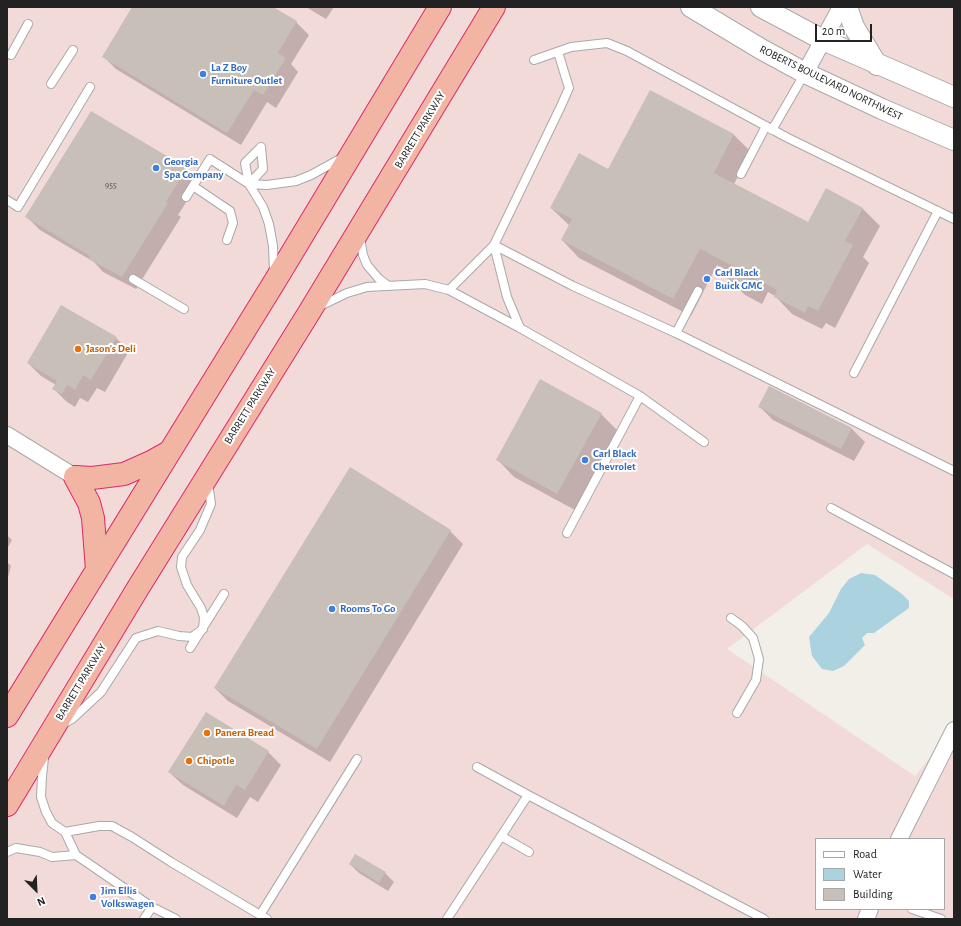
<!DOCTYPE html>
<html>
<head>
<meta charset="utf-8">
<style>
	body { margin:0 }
	#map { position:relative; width:961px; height:926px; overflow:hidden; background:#f2efe9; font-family:"Alegreya Sans",sans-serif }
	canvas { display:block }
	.frame { position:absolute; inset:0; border:8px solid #222; pointer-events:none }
	.legend { position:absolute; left:815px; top:838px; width:130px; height:72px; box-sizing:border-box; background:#fff; border:1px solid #a7a7a7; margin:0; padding:5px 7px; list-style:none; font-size:12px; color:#222 }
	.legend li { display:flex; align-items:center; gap:8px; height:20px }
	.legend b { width:20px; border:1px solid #a7a7a7 }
	.north { position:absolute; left:16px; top:870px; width:40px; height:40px; -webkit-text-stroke:3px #fff; paint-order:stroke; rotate:156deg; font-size:11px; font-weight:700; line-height:16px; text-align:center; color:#222 }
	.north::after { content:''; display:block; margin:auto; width:14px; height:18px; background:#222; clip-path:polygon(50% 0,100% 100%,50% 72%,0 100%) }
	.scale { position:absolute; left:815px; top:24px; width:57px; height:18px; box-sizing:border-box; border:2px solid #222; border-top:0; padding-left:5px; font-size:12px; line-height:14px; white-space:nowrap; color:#222; -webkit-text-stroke:3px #fff; paint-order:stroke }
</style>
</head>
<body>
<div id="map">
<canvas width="961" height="926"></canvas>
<div class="frame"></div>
<ul class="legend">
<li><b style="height:5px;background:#fff"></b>Road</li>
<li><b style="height:11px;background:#aad3df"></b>Water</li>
<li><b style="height:11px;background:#c7bfb8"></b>Building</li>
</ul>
<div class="north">N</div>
<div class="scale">20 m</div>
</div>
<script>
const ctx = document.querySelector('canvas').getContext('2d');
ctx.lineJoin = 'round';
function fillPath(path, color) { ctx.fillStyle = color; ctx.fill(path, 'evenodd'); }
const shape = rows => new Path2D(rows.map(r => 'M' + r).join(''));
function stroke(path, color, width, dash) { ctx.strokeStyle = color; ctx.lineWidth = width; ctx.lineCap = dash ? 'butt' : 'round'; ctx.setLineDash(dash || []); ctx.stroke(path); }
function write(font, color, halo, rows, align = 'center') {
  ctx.font = font + ' "Alegreya Sans",sans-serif'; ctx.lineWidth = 4; ctx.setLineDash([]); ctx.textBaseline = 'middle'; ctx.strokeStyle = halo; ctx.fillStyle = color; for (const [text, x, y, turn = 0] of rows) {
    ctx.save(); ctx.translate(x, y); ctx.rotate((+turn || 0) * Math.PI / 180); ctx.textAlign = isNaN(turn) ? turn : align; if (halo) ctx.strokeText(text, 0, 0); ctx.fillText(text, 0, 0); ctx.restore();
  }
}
const commercial = shape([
	[7,7,954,7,954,599,867,544,727,649,915,776,954,728,954,919,7,919],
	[816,839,944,839,944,909,816,909]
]);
const water = shape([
	[861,573,875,575,902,594,909,601,909,608,874,633,867,633,862,638,865,645,844,666,833,671,822,669,812,656,809,637,829,613,841,589,849,579]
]);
const shadow = shape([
	[133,7,271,7,296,22,309,35,291,64,298,72,276,108,267,102,241,145,116,69,103,56],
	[306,7,334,7,326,19],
	[650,92,734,135,751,152,734,184,809,223,862,208,880,226,863,257,869,263,835,328,826,323,822,329,792,314,775,296,768,292,762,304,745,295,728,278,731,272,717,265,691,316,579,258,562,240,570,226,551,208,609,170],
	[186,169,199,182,178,215,181,217,136,289,103,272,94,262,40,230,27,217],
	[116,338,129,351,105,392,97,388,88,402,80,398,75,407,67,402,54,389,56,385,41,376,28,363],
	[769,388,852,429,865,442,854,461,773,420,760,407],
	[601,414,618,431,575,510,514,477,497,459],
	[450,531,463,544,330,762,228,701,215,688],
	[7,535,12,540,7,549],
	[7,562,11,566,7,581],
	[268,752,281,765,258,802,250,797,237,818,183,785,169,772],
	[350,864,385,873,394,882,388,891,359,873]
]);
const building = shape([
	[132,7,273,7,297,21,278,53,286,58,263,95,254,90,227,133,102,57],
	[650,90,734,134,714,173,808,222,826,188,863,208,845,241,853,245,818,311,808,306,805,313,774,297,777,290,750,276,744,287,727,278,733,266,700,249,673,299,561,240,572,219,550,208,579,153,608,169],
	[91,111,187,168,166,202,168,203,122,277,89,259,90,256,25,217],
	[61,305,117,337,91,380,83,375,75,390,67,385,62,394,52,389,57,381,27,363],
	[540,379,602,413,557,494,496,460],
	[769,386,852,428,841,449,758,407],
	[350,467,451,530,317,749,214,688],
	[206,712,269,751,245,790,236,785,224,806,168,772],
	[355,854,386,872,379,883,349,864]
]);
const service = shape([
	[11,55,28,24],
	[534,60,571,47,607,43,627,51,788,138,954,219],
	[51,84,73,50],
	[772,130,805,73],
	[261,147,245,163,249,184,263,207,269,224,273,246,274,271],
	[741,174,766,126],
	[249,184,263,169,261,147],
	[193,186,230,211,233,223,227,240],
	[186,197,210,159,249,184,267,185,296,181,311,175,342,158],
	[7,200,18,207,90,87],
	[360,238,363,255,367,265,379,279,387,285],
	[494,245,573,286,676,333,954,471],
	[494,245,507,297,520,328],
	[133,279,184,309],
	[449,290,494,245,561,106,569,88,558,52],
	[320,306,347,293,367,287,425,284,449,290,520,328,640,396,704,442],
	[676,333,698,291],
	[854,373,938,211],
	[831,508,954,574],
	[567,533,640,396],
	[731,618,742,626,753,638,759,659,756,680,737,713],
	[190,648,224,594],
	[63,724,72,719,101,692,136,638,158,631,179,636,192,637,203,629,204,617,201,608,187,585,181,567,182,557,200,530,211,504,208,483],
	[44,758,42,776,41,797,46,812,52,823,65,832,76,855,152,907,176,919],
	[477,767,528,795,764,919],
	[65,832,99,826,112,826,132,837,171,862,267,919],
	[501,836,529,852],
	[7,852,16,848,40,852,52,857,76,855],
	[912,909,941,919],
	[260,915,357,759],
	[144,919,152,907],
	[447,919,528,795]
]);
const minor = shape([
	[805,73,841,7],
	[7,435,75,477],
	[899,839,954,730],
	[866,919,870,909]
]);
const tertiary = shape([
	[691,7,761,49,805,73,882,109,954,140],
	[761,7,823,40,954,97],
	[847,7,854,27,877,65]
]);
const trunk = shape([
	[75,477,92,478,124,474,151,462,169,452],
	[75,477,89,503,93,518,97,570],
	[7,716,275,281,440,7],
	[7,805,138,588,310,311,494,7]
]);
const markers = [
	[203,74,4,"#3f7fe0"],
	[156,168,4,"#3f7fe0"],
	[707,279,4,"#3f7fe0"],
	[78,349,4,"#e8710a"],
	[585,460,4,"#3f7fe0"],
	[332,609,4,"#3f7fe0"],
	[207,733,4,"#e8710a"],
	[189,761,4,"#e8710a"],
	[93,897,4,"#3f7fe0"]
];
const numberNames = [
	["955",111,185]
];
const shopNames = [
	["La Z Boy",211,68],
	["Furniture Outlet",211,81],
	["Georgia",164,162],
	["Spa Company",164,175],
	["Carl Black",715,273],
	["Buick GMC",715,286],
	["Carl Black",593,454],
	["Chevrolet",593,467],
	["Rooms To Go",340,609],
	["Jim Ellis",101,891],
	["Volkswagen",101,904]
];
const streetNames = [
	["ROBERTS BOULEVARD NORTHWEST",831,83,26],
	["BARRETT PARKWAY",420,130,-59],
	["BARRETT PARKWAY",250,406,-58],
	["BARRETT PARKWAY",81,682,-59]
];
const foodNames = [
	["Jason's Deli",86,349],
	["Panera Bread",215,733],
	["Chipotle",197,761]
];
fillPath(commercial, '#f2dad9');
fillPath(water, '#aad3df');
fillPath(shadow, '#0003');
fillPath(building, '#c7bfb8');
stroke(service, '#a9a9a9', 10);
stroke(minor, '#a9a9a9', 18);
stroke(tertiary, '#a9a9a9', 22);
stroke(trunk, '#dc2a67', 24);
stroke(service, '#fff', 8);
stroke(minor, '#fff', 16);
stroke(tertiary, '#fff', 20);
stroke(trunk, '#f2b4a3', 22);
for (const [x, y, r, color] of markers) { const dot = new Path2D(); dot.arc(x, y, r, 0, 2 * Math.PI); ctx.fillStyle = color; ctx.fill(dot); stroke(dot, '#fff', 1.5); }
write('9px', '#4b4948', null, numberNames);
write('bold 11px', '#366cbe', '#fff', shopNames, 'left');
write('11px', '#222', '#fff', streetNames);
write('bold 11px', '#c56008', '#fff', foodNames, 'left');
</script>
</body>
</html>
